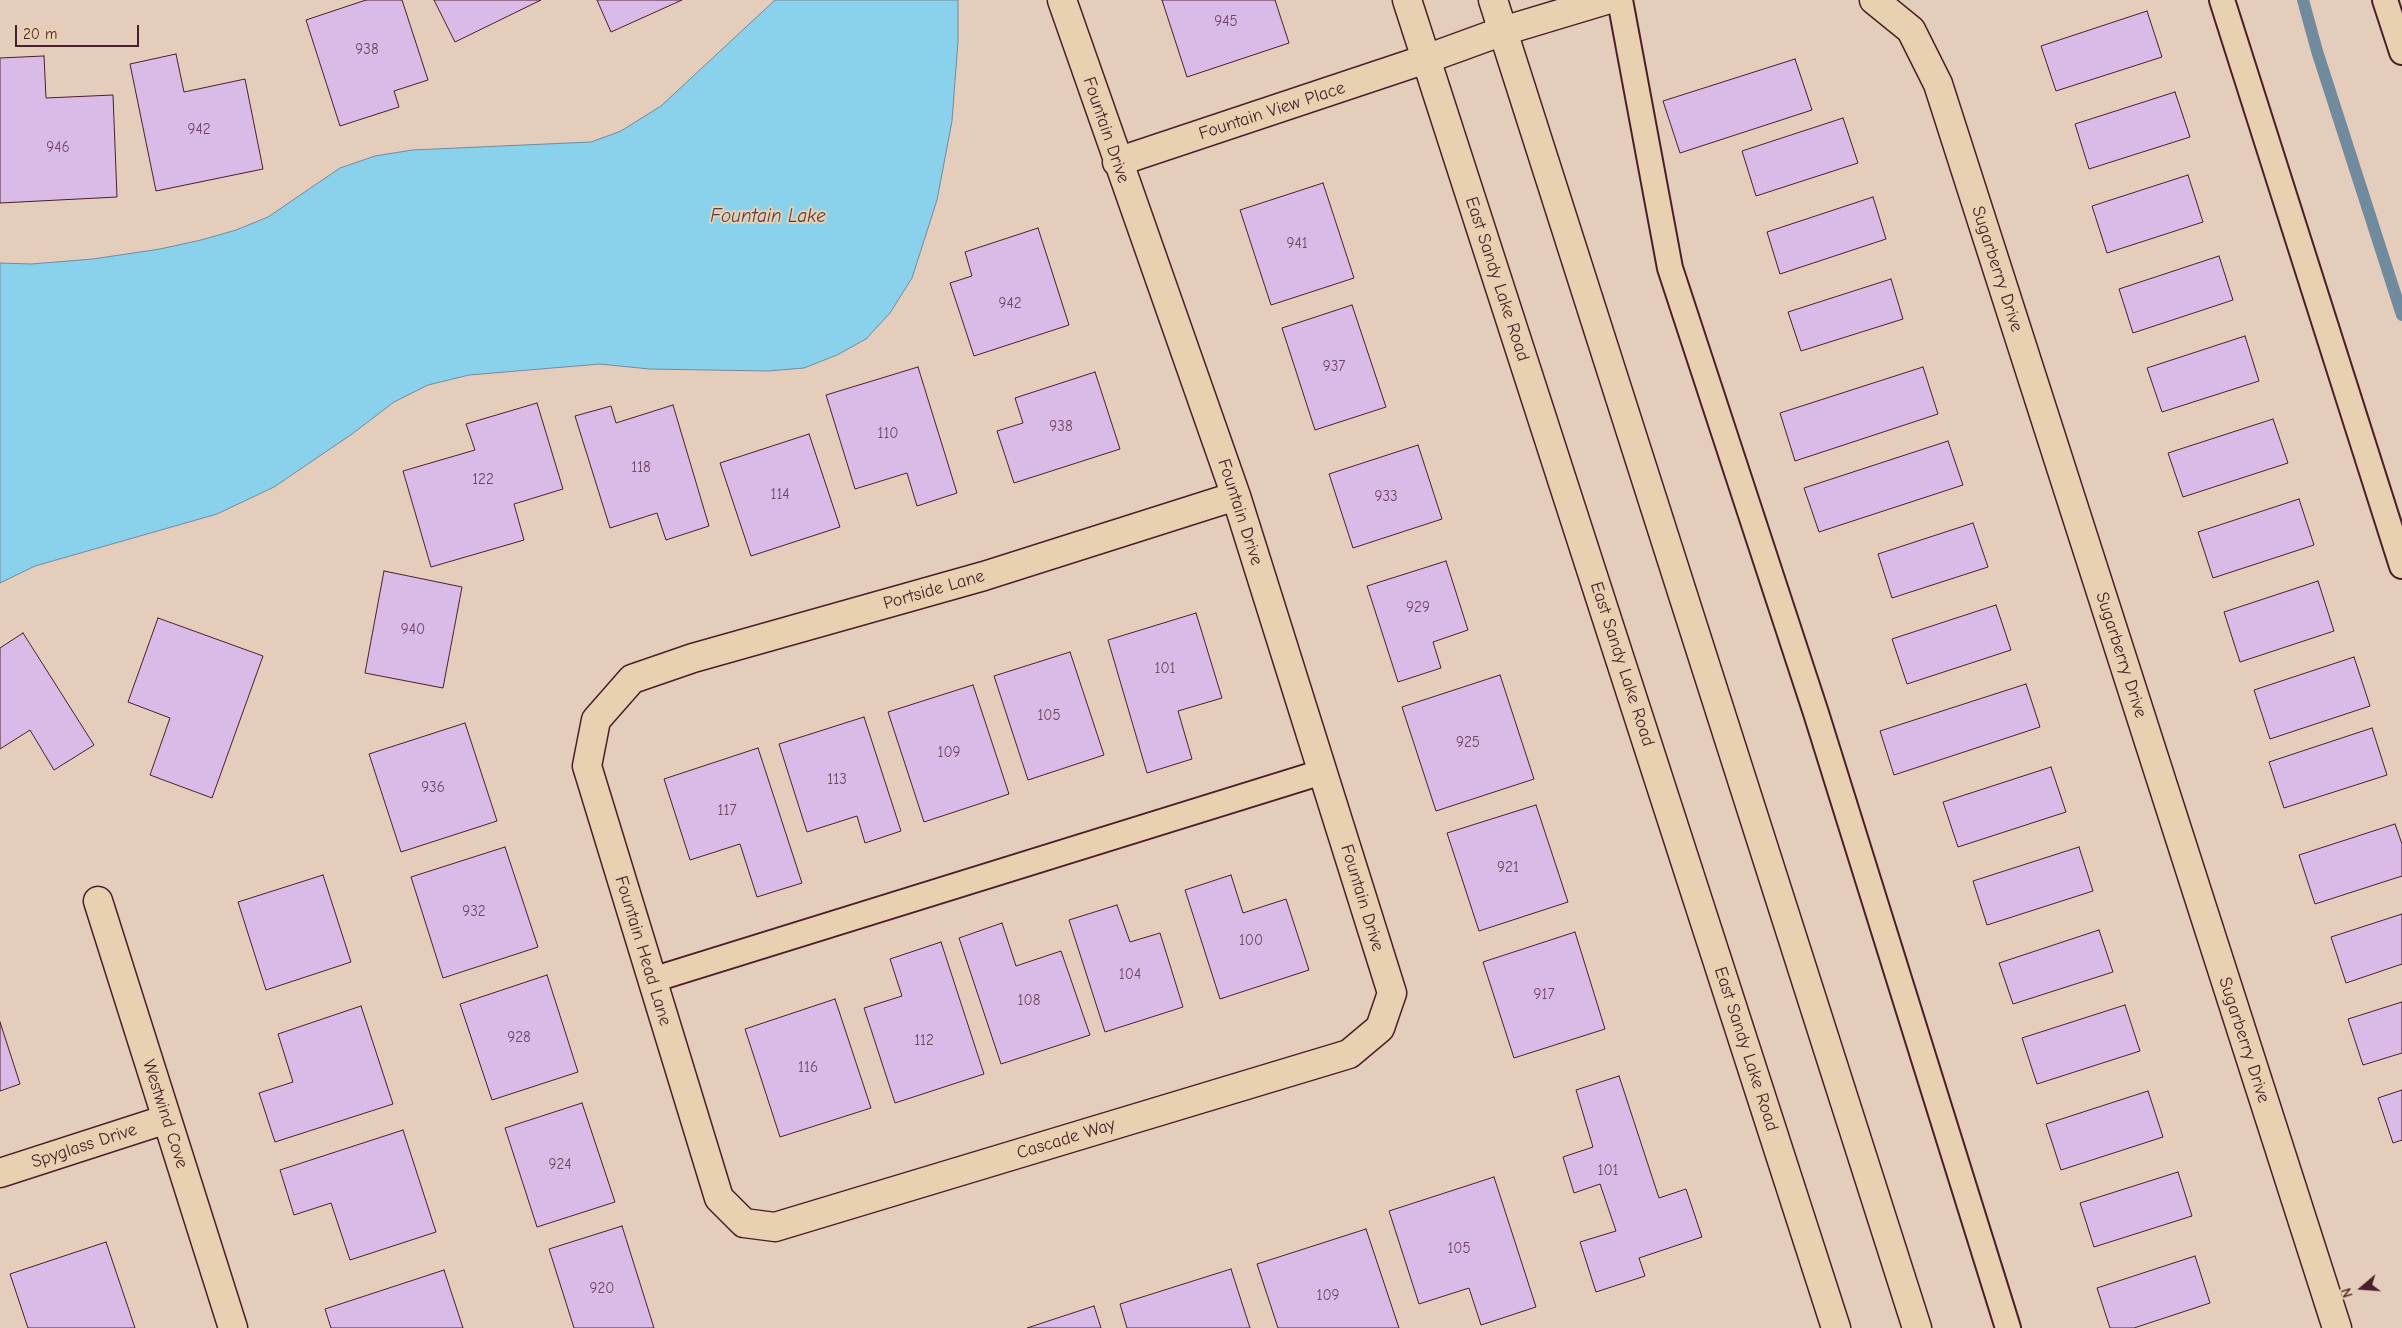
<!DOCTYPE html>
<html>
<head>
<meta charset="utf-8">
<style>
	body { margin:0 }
	#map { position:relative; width:2402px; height:1328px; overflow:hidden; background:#e4cdbb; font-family:"Comic Neue",sans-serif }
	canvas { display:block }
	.north { position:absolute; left:2337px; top:1263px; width:50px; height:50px; -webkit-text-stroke:4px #e7d1b0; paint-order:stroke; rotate:252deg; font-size:14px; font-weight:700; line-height:20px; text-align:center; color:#4a1f2b }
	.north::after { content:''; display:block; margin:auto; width:18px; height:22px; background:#4a1f2b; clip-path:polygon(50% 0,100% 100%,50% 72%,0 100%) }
	.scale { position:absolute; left:15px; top:25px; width:124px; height:22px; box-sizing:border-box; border:2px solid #4a1f2b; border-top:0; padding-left:6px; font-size:15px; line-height:18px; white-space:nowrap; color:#4a1f2b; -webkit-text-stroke:4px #e7d1b0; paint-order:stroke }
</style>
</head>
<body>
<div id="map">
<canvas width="2402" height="1328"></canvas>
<div class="north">N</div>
<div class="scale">20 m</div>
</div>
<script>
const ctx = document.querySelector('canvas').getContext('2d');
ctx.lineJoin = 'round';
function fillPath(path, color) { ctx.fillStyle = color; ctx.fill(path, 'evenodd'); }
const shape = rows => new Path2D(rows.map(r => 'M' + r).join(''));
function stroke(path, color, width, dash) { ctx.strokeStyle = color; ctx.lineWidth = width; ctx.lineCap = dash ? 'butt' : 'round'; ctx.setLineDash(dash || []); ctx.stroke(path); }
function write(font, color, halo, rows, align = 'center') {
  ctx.font = font + ' "Comic Neue",sans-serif'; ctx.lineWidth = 4; ctx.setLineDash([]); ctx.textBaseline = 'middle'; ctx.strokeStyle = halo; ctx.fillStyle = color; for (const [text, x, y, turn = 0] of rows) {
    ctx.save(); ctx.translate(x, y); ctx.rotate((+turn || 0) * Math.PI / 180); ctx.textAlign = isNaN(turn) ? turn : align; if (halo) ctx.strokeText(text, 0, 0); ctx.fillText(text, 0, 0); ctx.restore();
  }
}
const water = shape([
	[775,0,958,0,958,41,952,121,937,200,912,278,890,313,866,339,837,355,804,368,768,371,649,369,600,364,469,375,428,385,394,402,352,434,274,487,217,514,35,566,0,583,0,263,31,264,93,259,160,249,201,240,236,230,268,217,340,168,375,156,412,150,591,142,621,131,661,106,775,0]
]);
const stream = shape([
	[2303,0,2317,51,2402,315]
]);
const building = shape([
	[366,0,402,0,428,80,394,91,399,107,340,126,306,20,366,0],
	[434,0,541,0,455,42,434,0],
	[597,0,682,0,611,32,597,0],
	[1162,0,1275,0,1289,43,1187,77,1162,0],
	[2147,11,2162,57,2056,91,2041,46,2147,11],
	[176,54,184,92,245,79,263,169,156,191,130,64,176,54],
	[44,56,46,98,113,95,117,197,0,203,0,58,44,56],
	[1795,59,1812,110,1680,153,1663,101,1795,59],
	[2175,92,2190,137,2089,169,2075,124,2175,92],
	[1843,118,1858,163,1756,196,1742,151,1843,118],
	[2188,175,2203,222,2107,253,2092,206,2188,175],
	[1323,183,1354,278,1271,305,1240,210,1323,183],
	[1873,197,1886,239,1780,274,1767,232,1873,197],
	[1038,228,1069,325,974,356,950,283,972,276,965,252,1038,228],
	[2219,256,2233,300,2133,333,2119,289,2219,256],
	[1891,279,1903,319,1801,351,1788,312,1891,279],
	[1352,305,1386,407,1315,430,1282,328,1352,305],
	[2245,336,2259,381,2162,412,2147,368,2245,336],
	[918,367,957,493,917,506,907,473,855,489,826,395,918,367],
	[1923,367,1938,414,1795,461,1780,413,1923,367],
	[1095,372,1120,449,1014,483,997,431,1023,423,1015,398,1095,372],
	[537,403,563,489,514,504,524,540,431,567,403,471,475,450,466,424,537,403],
	[673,405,709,526,666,540,657,513,610,528,575,416,611,406,616,423,673,405],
	[2273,419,2288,463,2183,497,2168,453,2273,419],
	[809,434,840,527,751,556,720,463,809,434],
	[1948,441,1963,485,1819,532,1804,488,1948,441],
	[1418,445,1442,519,1353,548,1329,474,1418,445],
	[2299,499,2314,545,2213,578,2198,532,2299,499],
	[1973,523,1988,567,1892,598,1878,554,1973,523],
	[1446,561,1468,630,1433,642,1441,668,1398,682,1367,586,1446,561],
	[384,571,462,587,443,688,365,673,384,571],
	[2318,581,2334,631,2240,662,2224,612,2318,581],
	[1996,605,2011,650,1907,684,1892,639,1996,605],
	[1196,613,1222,698,1178,711,1192,759,1147,773,1108,640,1196,613],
	[158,618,263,656,212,798,150,775,170,718,128,702,158,618],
	[23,633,94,745,54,770,30,730,0,749,0,648,23,633],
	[1070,652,1104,755,1028,780,994,676,1070,652],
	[2354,657,2370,706,2270,739,2254,690,2354,657],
	[1500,675,1534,779,1436,811,1402,707,1500,675],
	[2026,684,2040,727,1894,775,1880,731,2026,684],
	[973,685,1009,794,924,822,888,712,973,685],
	[864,717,901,831,865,843,857,816,807,832,779,744,864,717],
	[465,723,497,821,401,852,369,754,465,723],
	[2372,728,2387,775,2284,808,2269,762,2372,728],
	[758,748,802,883,757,897,740,844,690,860,664,779,758,748],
	[2051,767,2066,812,1958,847,1943,802,2051,767],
	[1536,805,1568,902,1479,931,1447,833,1536,805],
	[2395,824,2402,844,2402,876,2315,904,2299,855,2395,824],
	[505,847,538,947,443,978,411,877,505,847],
	[2079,847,2093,891,1987,925,1973,881,2079,847],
	[323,875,351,962,266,990,238,902,323,875],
	[1231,875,1243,913,1286,899,1309,970,1220,999,1185,890,1231,875],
	[1117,905,1130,942,1160,933,1183,1007,1105,1032,1069,920,1117,905],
	[2402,914,2402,964,2346,983,2331,937,2402,914],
	[1002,923,1016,966,1061,951,1090,1035,1001,1064,959,938,1002,923],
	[2099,930,2113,972,2013,1004,1999,963,2099,930],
	[1575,932,1605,1029,1514,1058,1483,962,1575,932],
	[941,942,984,1074,895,1103,864,1008,902,996,890,959,941,942],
	[547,975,578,1072,492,1100,460,1004,547,975],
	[835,999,871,1108,780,1137,745,1029,835,999],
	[2402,1002,2402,1053,2363,1065,2348,1019,2402,1002],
	[2125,1005,2140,1051,2037,1084,2022,1038,2125,1005],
	[361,1006,393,1104,275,1142,259,1093,293,1082,278,1034,361,1006],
	[0,1022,20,1084,0,1091,0,1022],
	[1619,1076,1659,1198,1686,1189,1702,1237,1639,1258,1645,1276,1596,1292,1580,1242,1616,1231,1600,1184,1574,1193,1563,1157,1593,1147,1576,1090,1619,1076],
	[2402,1090,2402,1140,2393,1143,2378,1098,2402,1090],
	[2148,1091,2163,1137,2061,1170,2046,1124,2148,1091],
	[582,1103,615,1202,537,1227,505,1128,582,1103],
	[403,1130,436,1232,350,1260,331,1203,294,1215,280,1170,403,1130],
	[2178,1172,2192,1216,2094,1247,2080,1203,2178,1172],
	[1494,1177,1536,1307,1481,1325,1469,1288,1419,1304,1389,1211,1494,1177],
	[622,1226,654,1328,574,1328,549,1249,622,1226],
	[1366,1229,1399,1328,1278,1328,1257,1264,1366,1229],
	[106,1242,135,1328,28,1328,10,1274,106,1242],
	[2195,1256,2210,1303,2134,1328,2110,1328,2097,1288,2195,1256],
	[1231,1269,1250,1328,1127,1328,1120,1304,1231,1269],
	[444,1270,463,1328,331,1328,325,1309,444,1270],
	[1094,1306,1101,1328,1027,1328,1094,1306]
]);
const lane = shape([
	[1620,0,1670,268,1816,713,2008,1328],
	[2222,0,2402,566],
	[2385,0,2402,52],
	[652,980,1322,772]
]);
const street = shape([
	[1062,0,1236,496,1392,993,1380,1028,1349,1054,775,1227,744,1223,719,1198,587,766,596,720,632,679,693,658,984,576,1236,496],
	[1874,0,1911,30,1938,84,2337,1328],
	[1117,162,1426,59,1503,31,1606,0],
	[98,901,233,1328],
	[0,1173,167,1119]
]);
const secondary = shape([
	[1407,0,1836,1328],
	[1493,0,1917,1328]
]);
const numberNames = [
	["945",1226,22],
	["938",367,50],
	["942",199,130],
	["946",58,148],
	["941",1297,244],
	["942",1010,304],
	["937",1334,367],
	["938",1061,427],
	["110",888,434],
	["118",641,468],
	["122",483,480],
	["114",780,495],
	["933",1386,497],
	["929",1418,608],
	["940",413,630],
	["101",1165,669],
	["105",1049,716],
	["925",1468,743],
	["109",949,753],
	["113",837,780],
	["936",433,788],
	["117",727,811],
	["921",1508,868],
	["932",474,912],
	["100",1251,941],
	["104",1130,975],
	["917",1544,995],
	["108",1029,1001],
	["928",519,1038],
	["112",924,1041],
	["116",808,1068],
	["924",560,1165],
	["101",1608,1171],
	["105",1459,1249],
	["920",602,1289],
	["109",1328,1296]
];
const streetNames = [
	["Fountain View Place",1272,111,-18],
	["Fountain Drive",1106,130,71],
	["Sugarberry Drive",1997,269,72],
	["East Sandy Lake Road",1497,279,72],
	["Fountain Drive",1240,512,72],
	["Portside Lane",934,590,-16],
	["Sugarberry Drive",2121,655,72],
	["East Sandy Lake Road",1622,664,72],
	["Fountain Drive",1362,898,73],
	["Fountain Head Lane",643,951,73],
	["Sugarberry Drive",2244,1040,72],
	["East Sandy Lake Road",1746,1049,72],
	["Westwind Cove",165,1114,72],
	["Cascade Way",1066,1139,-17],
	["Spyglass Drive",84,1146,-18]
];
const waterNames = [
	["Fountain Lake",768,217]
];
fillPath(water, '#8ad2eb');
stroke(water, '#708a9e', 1);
stroke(stream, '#708a9e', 12);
fillPath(building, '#dabbe8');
stroke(building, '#4a1f2b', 1);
stroke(lane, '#4a1f2b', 28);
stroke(street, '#4a1f2b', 31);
stroke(secondary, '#4a1f2b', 31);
stroke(lane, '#e7d1b0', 24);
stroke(street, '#e7d1b0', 28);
stroke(secondary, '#e7d1b0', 28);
write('15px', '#6e465a', null, numberNames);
write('18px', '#4a1f2b', '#e7d1b0', streetNames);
write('italic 19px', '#543a48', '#e7d1b0', waterNames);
</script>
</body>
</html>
